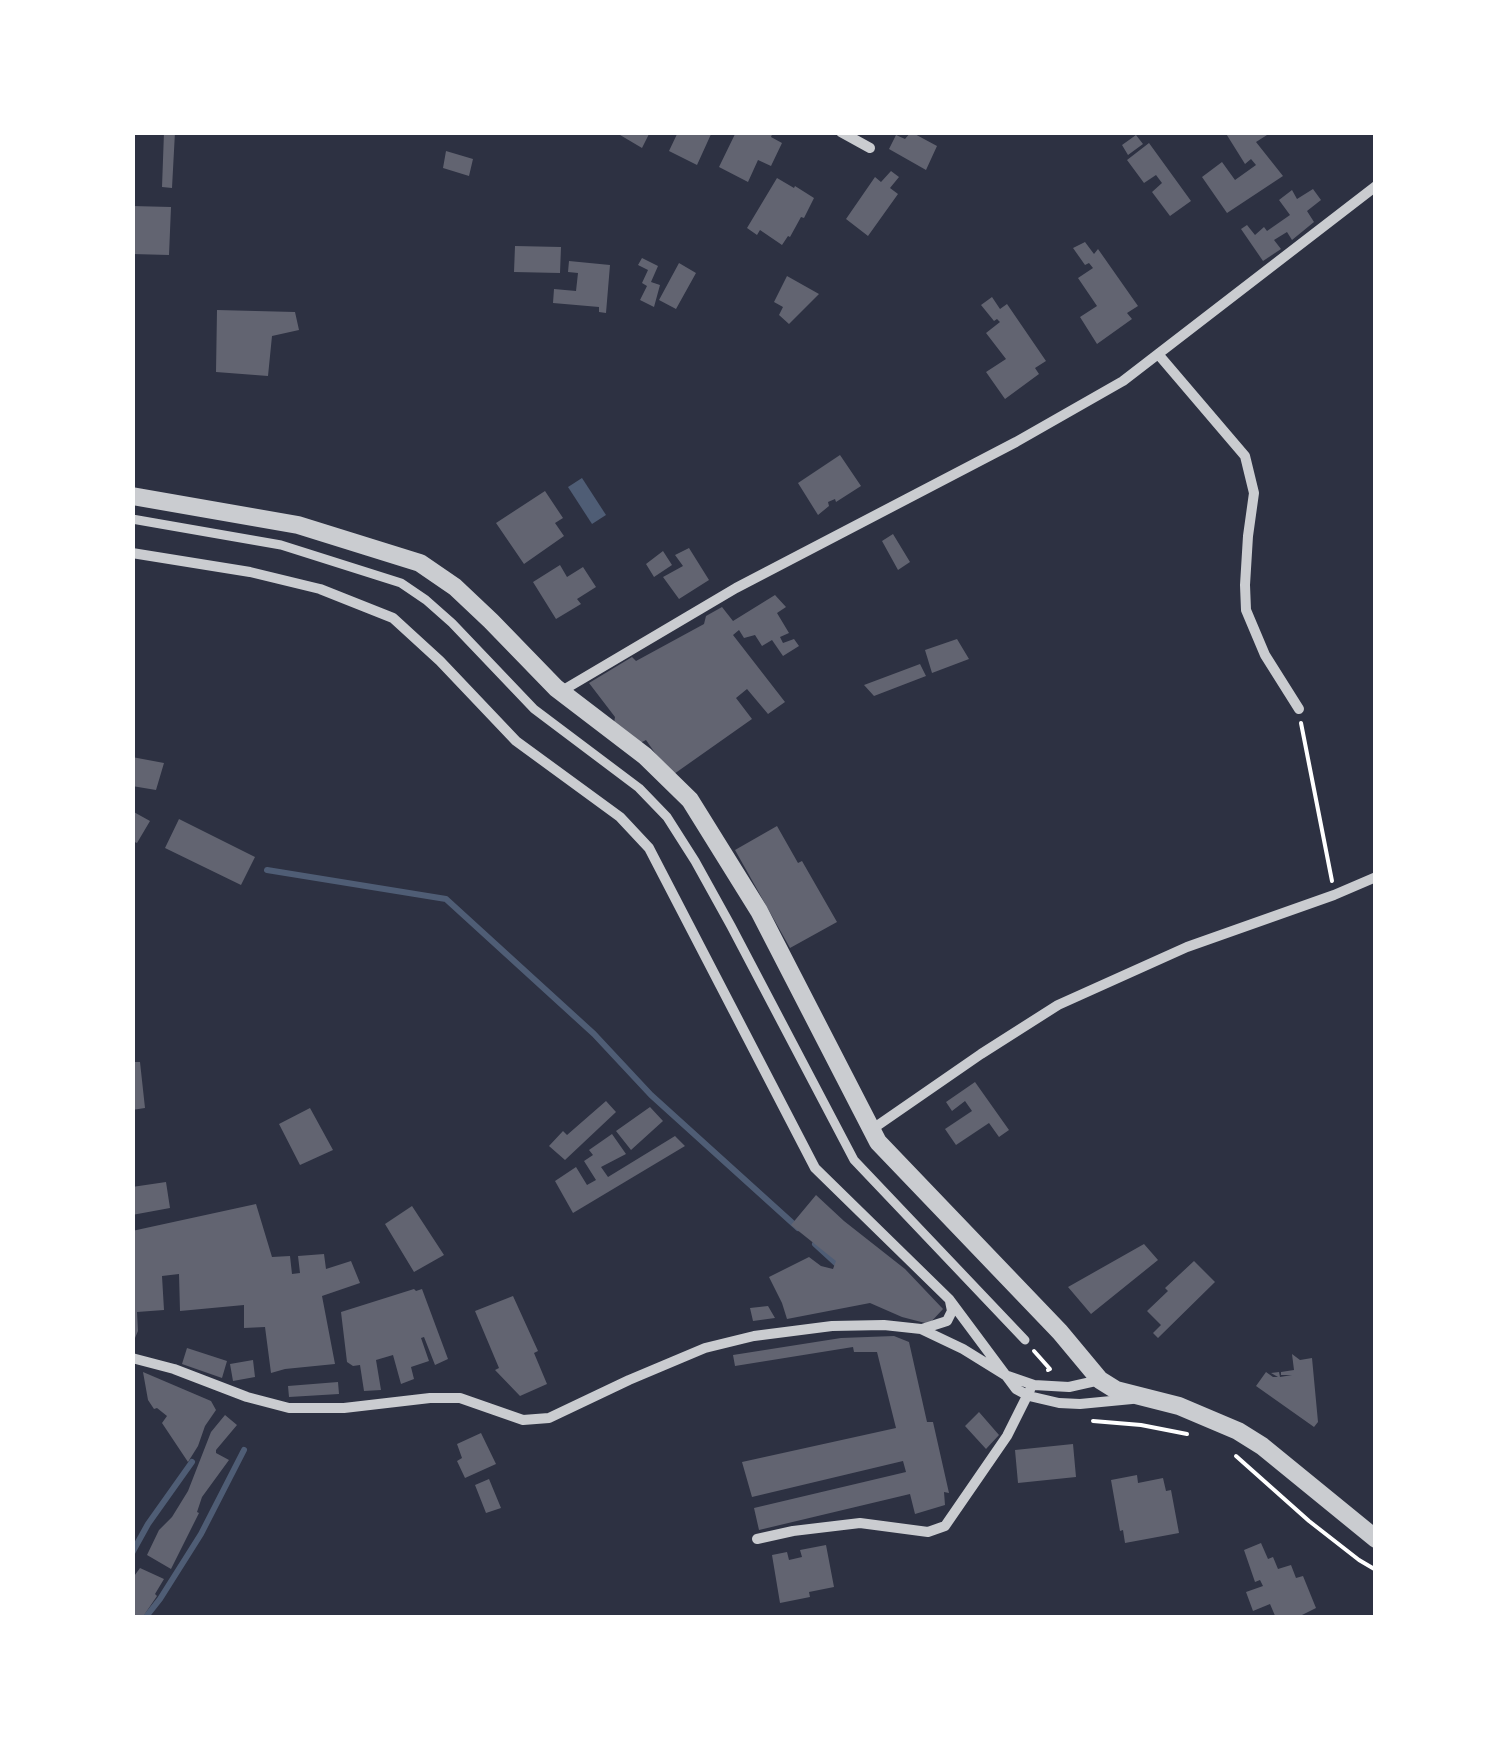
<!DOCTYPE html>
<html>
<head>
<meta charset="utf-8">
<style>
	body { margin:0 }
	#map { position:relative; width:1508px; height:1750px; overflow:hidden; background:#2d3142; font-family:"Source Sans 3",sans-serif }
	canvas { display:block }
	.frame { position:absolute; inset:0; border:135px solid #fff; pointer-events:none }
</style>
</head>
<body>
<div id="map">
<canvas width="1508" height="1750"></canvas>
<div class="frame"></div>
</div>
<script>
const ctx = document.querySelector('canvas').getContext('2d');
ctx.lineJoin = 'round';
function fillPath(path, color) { ctx.fillStyle = color; ctx.fill(path, 'evenodd'); }
const shape = rows => new Path2D(rows.map(r => 'M' + r).join(''));
function stroke(path, color, width, dash) { ctx.strokeStyle = color; ctx.lineWidth = width; ctx.lineCap = dash ? 'butt' : 'round'; ctx.setLineDash(dash || []); ctx.stroke(path); }
const water = shape([
	[582,478,606,515,592,524,568,487]
]);
const stream = shape([
	[267,870,446,899,594,1034,651,1095,798,1228],
	[815,1244,839,1266],
	[132,1553,148,1524,192,1462],
	[145,1618,160,1599,201,1534,244,1450]
]);
const building = shape([
	[164,132,175,132,172,188,162,187],
	[615,132,650,132,642,148],
	[678,132,712,132,697,165,669,151],
	[736,132,773,132,771,137,782,143,771,166,758,160,748,182,719,167],
	[911,132,937,146,926,170,889,149,896,135,905,139],
	[1225,132,1265,132,1267,135,1256,142,1283,176,1227,213,1202,177,1222,162,1235,180,1256,165,1251,159,1245,164],
	[1136,135,1143,144,1128,155,1122,145],
	[1149,143,1191,201,1170,216,1152,192,1162,183,1156,175,1144,183,1127,160],
	[446,151,473,159,469,176,443,168],
	[891,171,899,177,890,188,898,194,868,236,846,219,875,177,881,182],
	[777,178,794,188,795,186,814,198,804,218,801,217,790,237,788,236,782,245,760,230,757,235,747,228],
	[1313,189,1321,200,1307,211,1314,222,1292,240,1287,232,1274,240,1281,249,1263,261,1241,229,1247,225,1255,235,1264,227,1267,231,1290,215,1279,200,1292,190,1297,199],
	[132,206,171,207,169,255,132,254],
	[1085,242,1094,254,1098,249,1138,306,1127,313,1132,319,1097,344,1080,317,1097,306,1078,278,1093,268,1089,263,1085,265,1073,248],
	[515,246,561,247,560,273,514,272],
	[642,258,658,266,651,282,660,285,654,307,640,300,647,286,642,283,648,270,638,265],
	[569,261,610,265,606,313,599,312,599,307,553,303,554,289,576,291,578,273,568,272],
	[679,263,696,273,676,309,659,300],
	[787,276,819,294,789,324,779,315,783,307,774,302],
	[992,297,1000,309,1007,304,1046,361,1035,368,1039,374,1005,399,986,372,1006,359,986,333,1000,322,997,319,994,321,981,305],
	[217,310,295,312,299,330,272,336,268,376,216,372],
	[840,455,861,486,836,502,835,499,828,502,829,506,818,515,798,483],
	[545,491,563,518,555,523,564,536,524,564,496,523],
	[893,534,910,562,898,570,882,541],
	[689,548,709,580,679,599,663,577,683,566,675,555],
	[663,551,672,565,654,577,646,564],
	[560,565,567,577,583,567,596,587,577,599,581,604,556,619,533,582],
	[775,595,786,607,777,613,789,633,780,637,783,643,794,639,799,646,783,656,772,640,762,646,755,635,744,638,739,630,733,635,785,702,768,714,747,689,736,698,752,719,674,774,664,766,646,740,634,746,613,729,615,717,589,683,632,657,636,661,704,624,706,616,722,607,733,621],
	[957,639,969,659,932,673,925,650],
	[920,664,926,676,874,696,864,685],
	[132,757,164,763,156,790,132,786],
	[132,811,150,821,137,843,132,841],
	[179,819,255,857,241,885,165,848],
	[777,826,798,863,802,861,837,922,790,948,735,850],
	[132,1062,140,1062,145,1108,132,1110],
	[975,1082,1009,1130,999,1137,989,1123,956,1145,945,1129,972,1111,965,1101,952,1111,946,1102],
	[606,1101,616,1112,565,1160,549,1146,563,1131,567,1135],
	[650,1107,663,1121,631,1150,616,1131],
	[310,1108,333,1150,300,1165,279,1124],
	[612,1134,626,1154,601,1167,608,1177,675,1136,685,1146,573,1213,555,1181,576,1167,587,1185,596,1180,584,1161,593,1155,589,1150],
	[166,1182,170,1208,132,1215,132,1187],
	[816,1195,844,1221,905,1269,943,1309,929,1324,902,1317,870,1303,787,1319,782,1303,769,1277,809,1257,821,1266,833,1269,836,1261,791,1225],
	[256,1204,272,1257,290,1256,292,1274,300,1273,298,1256,324,1254,326,1269,351,1261,360,1283,322,1296,335,1364,285,1369,271,1373,265,1327,244,1328,244,1305,180,1311,179,1274,162,1276,164,1310,137,1312,138,1331,132,1345,132,1231],
	[412,1206,444,1255,414,1272,385,1224],
	[1144,1244,1158,1260,1091,1314,1068,1287],
	[1194,1261,1215,1282,1158,1338,1153,1333,1161,1325,1147,1311,1168,1291,1165,1288],
	[414,1289,416,1291,422,1289,448,1359,435,1365,424,1337,421,1338,429,1361,411,1367,414,1379,401,1384,393,1355,376,1360,381,1390,364,1391,360,1365,353,1366,347,1362,341,1312],
	[513,1296,538,1351,534,1353,547,1384,520,1396,495,1370,499,1368,475,1311],
	[768,1306,775,1318,753,1321,750,1308],
	[894,1336,909,1342,927,1422,933,1422,949,1493,944,1492,945,1505,915,1514,910,1494,759,1530,754,1508,906,1472,903,1461,752,1497,742,1462,896,1428,877,1352,854,1352,853,1347,735,1366,733,1355,841,1338],
	[187,1348,227,1361,222,1378,182,1364],
	[1292,1354,1300,1360,1312,1358,1318,1422,1314,1427,1256,1386,1266,1372,1273,1377,1278,1377,1271,1373,1279,1372,1280,1377,1292,1375,1281,1375,1281,1372,1294,1370],
	[253,1360,255,1377,233,1381,230,1364],
	[143,1372,211,1401,216,1410,205,1426,198,1446,188,1462,162,1423,167,1416,157,1408,154,1409,148,1400],
	[338,1382,339,1394,289,1397,288,1386],
	[979,1412,999,1435,986,1449,965,1426],
	[225,1415,237,1425,216,1450,216,1453,229,1460,202,1497,197,1512,199,1513,171,1569,147,1555,159,1530,172,1517,188,1491,211,1432],
	[481,1433,496,1464,465,1478,457,1461,462,1458,457,1444],
	[1073,1444,1076,1477,1018,1483,1015,1450],
	[1137,1475,1138,1483,1163,1478,1166,1491,1171,1490,1179,1533,1125,1543,1123,1530,1120,1531,1111,1480],
	[489,1479,501,1508,486,1513,475,1485],
	[1261,1543,1268,1559,1273,1557,1278,1569,1291,1565,1296,1578,1303,1576,1316,1608,1296,1618,1276,1618,1270,1604,1253,1611,1246,1592,1263,1586,1260,1580,1255,1582,1244,1550],
	[826,1545,834,1587,809,1592,810,1597,780,1603,772,1555,787,1552,789,1560,802,1557,800,1550],
	[140,1568,164,1579,155,1594,157,1596,142,1618,132,1618,132,1579]
]);
const path = shape([
	[1301,723,1332,881],
	[1034,1351,1050,1369,1048,1370],
	[1093,1421,1141,1425,1187,1434],
	[1236,1456,1309,1521,1359,1560,1376,1570]
]);
const pedestrian = shape([
	[132,519,281,545,401,583,426,600,452,623,534,709,639,788,667,817,695,861,731,926,854,1160,1025,1340]
]);
const minor = shape([
	[841,132,870,148],
	[1158,354,1245,456,1254,493,1248,536,1245,585,1246,610,1265,655,1299,709],
	[132,553,250,572,320,589,393,618,440,661,516,741,620,817,649,848,815,1168,949,1299,1016,1389,1029,1396,1059,1403,1080,1404,1132,1399],
	[560,692,736,588,1016,442,1123,381,1376,186],
	[871,1130,981,1054,1058,1005,1187,947,1334,895,1376,877],
	[922,1329,947,1321,952,1311,950,1301],
	[132,1358,174,1369,247,1397,289,1408,344,1408,430,1398,460,1398,523,1420,549,1418,629,1380,705,1348,754,1336,832,1326,884,1325,921,1329,963,1349,1005,1375,1034,1385,1069,1387,1100,1380],
	[757,1539,793,1531,860,1523,928,1532,945,1526,1007,1436,1030,1390]
]);
const tertiary = shape([
	[132,496,298,525,420,563,455,587,491,621,556,688,645,756,690,800,759,911,878,1142,1060,1332,1100,1380,1116,1390,1179,1406,1238,1431,1262,1446,1376,1539]
]);
fillPath(water, '#4f5d75');
stroke(stream, '#4f5d75', 6);
fillPath(building, '#626471');
stroke(path, '#fff', 4);
stroke(pedestrian, '#caccd0', 9);
stroke(minor, '#caccd0', 10);
stroke(tertiary, '#caccd0', 18);
</script>
</body>
</html>
